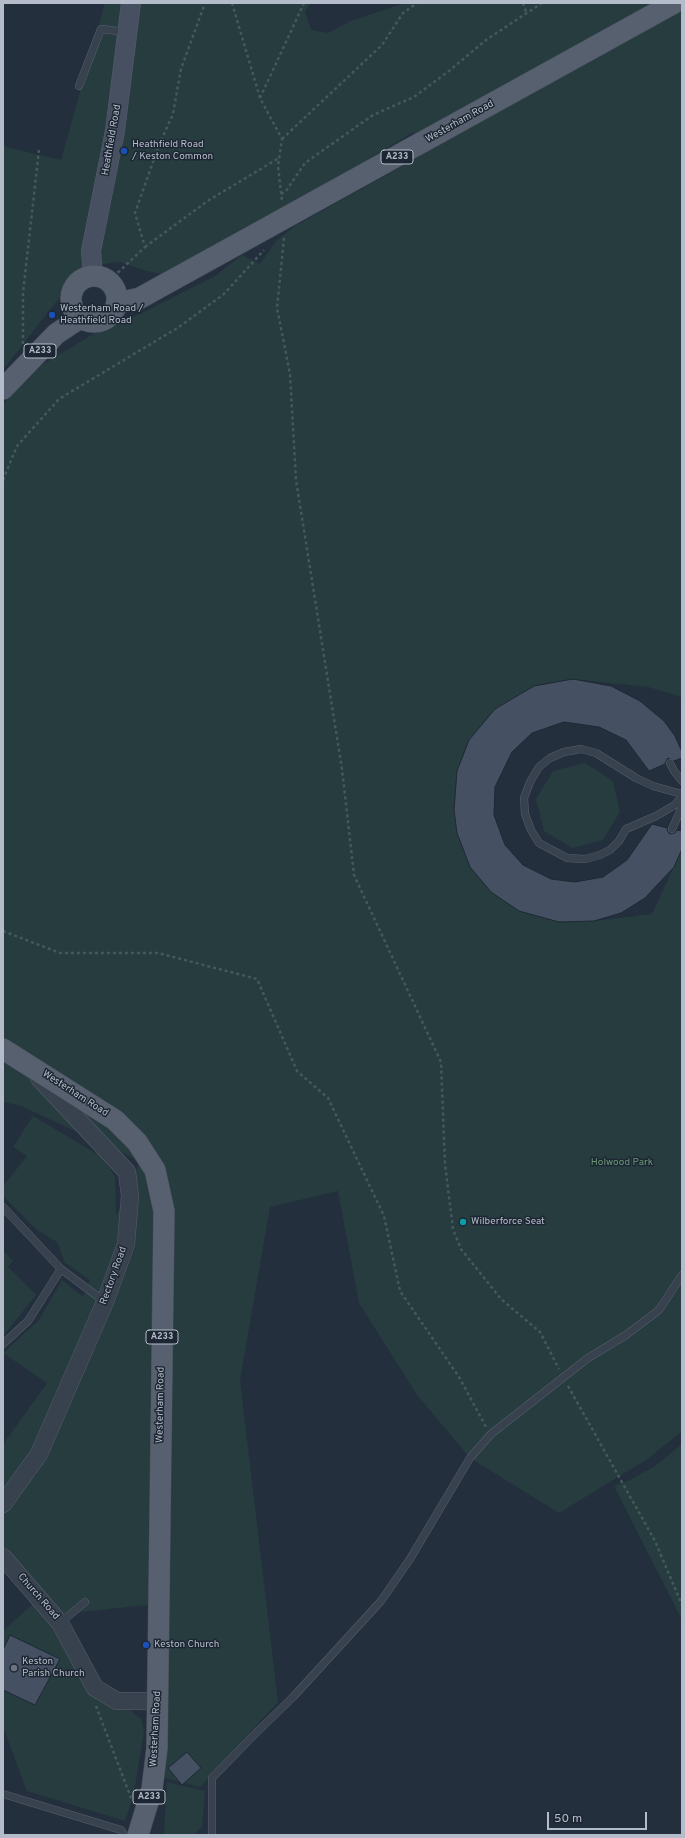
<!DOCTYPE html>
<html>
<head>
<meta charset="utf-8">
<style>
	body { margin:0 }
	#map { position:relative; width:685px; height:1838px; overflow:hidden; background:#242f3e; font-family:Overpass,sans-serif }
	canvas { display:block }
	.frame { position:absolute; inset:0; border:4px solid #b4bcc9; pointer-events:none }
	.scale { position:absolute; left:547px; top:1812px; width:100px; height:18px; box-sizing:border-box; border:2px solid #b4bcc9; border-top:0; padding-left:5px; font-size:12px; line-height:14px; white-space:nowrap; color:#b4bcc9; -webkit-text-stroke:3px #1d2633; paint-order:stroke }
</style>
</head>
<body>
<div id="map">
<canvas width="685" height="1838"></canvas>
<div class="frame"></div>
<div class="scale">50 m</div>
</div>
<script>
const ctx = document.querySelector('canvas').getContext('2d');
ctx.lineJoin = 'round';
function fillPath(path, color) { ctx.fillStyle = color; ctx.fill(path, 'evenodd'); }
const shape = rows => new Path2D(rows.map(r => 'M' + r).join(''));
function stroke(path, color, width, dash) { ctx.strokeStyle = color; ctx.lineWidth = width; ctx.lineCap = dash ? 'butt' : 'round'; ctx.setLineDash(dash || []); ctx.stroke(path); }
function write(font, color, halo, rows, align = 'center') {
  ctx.font = font + ' Overpass,sans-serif'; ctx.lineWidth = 3; ctx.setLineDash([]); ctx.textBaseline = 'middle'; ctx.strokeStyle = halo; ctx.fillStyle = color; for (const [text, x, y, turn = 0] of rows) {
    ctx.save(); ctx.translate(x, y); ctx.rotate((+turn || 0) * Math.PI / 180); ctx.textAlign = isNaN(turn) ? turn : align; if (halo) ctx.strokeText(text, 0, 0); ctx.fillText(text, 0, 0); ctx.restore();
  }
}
const green = shape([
	[105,3,311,3,305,12,311,30,328,33,351,21,405,3,682,3,682,697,648,687,573,679,534,686,463,753,454,810,470,867,519,911,594,921,652,914,682,849,682,1431,649,1458,559,1513,470,1458,417,1395,359,1303,338,1191,270,1207,240,1380,278,1702,200,1787,161,1777,155,1604,63,1614,3,1560,3,1441,4,1443,47,1383,3,1353,39,1320,62,1280,83,1297,90,1280,65,1263,57,1242,37,1230,3,1196,3,1186,27,1156,13,1147,33,1116,102,1157,115,1176,116,1216,140,1161,19,1105,3,1102,3,404,42,365,93,334,144,312,215,276,242,255,260,264,276,241,295,226,421,156,413,132,314,193,259,219,163,274,146,271,120,262,86,266,74,279,3,370,3,144,6,147,61,160],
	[585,763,613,781,620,812,603,840,572,848,544,831,536,799,553,771],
	[3,1250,13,1261,8,1267,36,1295,3,1336],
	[682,1444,682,1620,614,1486,630,1480,655,1466],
	[34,1603,49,1623,87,1686,104,1703,130,1710,141,1719,144,1732,133,1798,125,1821,27,1791,3,1727,3,1690,35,1705,42,1691,27,1662,53,1674,60,1659,10,1635,3,1650,3,1631],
	[167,1782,205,1791,202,1827,193,1835,166,1835,164,1833]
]);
const building = shape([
	[573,679,611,686,640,701,664,721,675,736,682,752,682,758,674,761,668,758,666,761,665,764,649,771,626,740,599,727,564,722,532,733,512,752,495,787,494,815,505,845,523,865,551,879,575,882,603,877,627,860,652,824,667,828,668,832,670,834,675,833,677,830,682,831,682,849,674,867,645,898,621,913,594,921,559,922,519,911,491,892,470,867,457,833,454,810,457,771,469,740,495,709,534,686,573,679],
	[10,1635,60,1659,35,1705,3,1690,3,1650,10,1635],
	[187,1752,201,1768,182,1785,168,1768,187,1752]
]);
const path = shape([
	[232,3,260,98,282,139,278,166,282,201],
	[523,3,526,12],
	[260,98,304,3],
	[282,139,382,45,403,13,417,3],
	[281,194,286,191,305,163,373,115,414,97,449,71,486,40,542,3],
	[284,238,277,308,290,374,296,480,342,769,354,875,441,1062,445,1164,453,1229,461,1249,501,1299,540,1332,559,1369],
	[145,247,209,200,279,158],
	[109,281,145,247,135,213,159,145,173,114,181,69,205,3],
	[23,344,23,293,39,150],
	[3,480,17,446,59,399,179,327,224,294,264,250],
	[3,931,60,953,158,953,257,979,297,1071,328,1098,384,1216,400,1291,459,1377,486,1427],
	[568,1386,655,1541,682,1605],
	[96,1706,131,1798]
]);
const service = shape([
	[79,86,101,29,127,32],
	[670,763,674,771,682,781],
	[682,794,653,786,636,778,596,753,581,749,564,752,550,758,539,767,530,782,524,798,525,814,531,830,539,843,567,858,585,859,600,855,610,850,619,841,626,829,656,816,675,805,682,796],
	[672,829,682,807],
	[3,1207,61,1269,105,1302],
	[3,1344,28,1321,61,1269],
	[60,1623,85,1602],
	[3,1794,121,1830,124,1835],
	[212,1835,212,1778,253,1736,294,1696,381,1601,410,1559,470,1458,491,1434,588,1358,626,1335,659,1310,682,1275]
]);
const tertiary = shape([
	[3,1504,39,1454,105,1302,126,1244,130,1196,127,1172,39,1078],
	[3,1557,60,1623,95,1688,117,1701,158,1701]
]);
const secondary = shape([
	[93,276,91,251,115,131,131,3]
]);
const primary = shape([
	'71 299a23 23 0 1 1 46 0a23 23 0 1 1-46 0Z',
	[118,303,140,298,674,3],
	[3,389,56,334,80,318],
	[3,1049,115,1120,137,1142,155,1170,164,1211,157,1748,152,1789,138,1835]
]);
const markers = [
	[124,151,4,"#1a4fb4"],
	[52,315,4,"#1a4fb4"],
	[463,1222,4,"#0f9aa8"],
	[146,1645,4,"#1a4fb4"],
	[14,1668,4,"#6b7280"]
];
const shields = [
	[397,157,32],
	[40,351,32],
	[162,1337,32],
	[149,1797,32]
];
const shieldNames = [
	["A233",397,157],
	["A233",40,351],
	["A233",162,1337],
	["A233",149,1797]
];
const streetNames = [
	["Westerham Road",460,122,-29],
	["Heathfield Road",112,140,-80],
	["Westerham Road",75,1094,33],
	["Rectory Road",114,1276,-70],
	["Westerham Road",161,1405,-89],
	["Church Road",38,1597,49],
	["Westerham Road",156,1729,-87]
];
const poiNames = [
	["Heathfield Road",132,145],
	["/ Keston Common",132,157],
	["Westerham Road /",60,309],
	["Heathfield Road",60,321],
	["Wilberforce Seat",471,1222],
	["Keston Church",154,1645],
	["Keston",22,1662],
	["Parish Church",22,1674]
];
const parkNames = [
	["Holwood Park",622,1163]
];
fillPath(green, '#263c3f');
fillPath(building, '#455162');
stroke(building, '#1f2835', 1);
stroke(service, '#565f6c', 8);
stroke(tertiary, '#565f6c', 18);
stroke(secondary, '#565f6c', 20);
stroke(primary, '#414a57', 22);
stroke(path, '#44595c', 2.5, [3, 3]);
stroke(service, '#38414e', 7);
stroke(tertiary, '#38414e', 17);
stroke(secondary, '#465061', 19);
stroke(primary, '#56606e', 21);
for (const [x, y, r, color] of markers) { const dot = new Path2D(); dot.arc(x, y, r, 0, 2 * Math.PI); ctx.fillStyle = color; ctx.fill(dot); stroke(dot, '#1d2633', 1.5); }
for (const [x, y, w] of shields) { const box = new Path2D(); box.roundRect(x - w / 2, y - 7, w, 14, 3); ctx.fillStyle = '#1d2633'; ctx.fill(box); stroke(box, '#b4bcc9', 1); }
write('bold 9px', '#b4bcc9', null, shieldNames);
write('10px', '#b4bcc9', '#1d2633', streetNames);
write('10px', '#b4bcc9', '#1d2633', poiNames, 'left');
write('10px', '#6b9a76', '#1d2633', parkNames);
</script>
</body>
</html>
